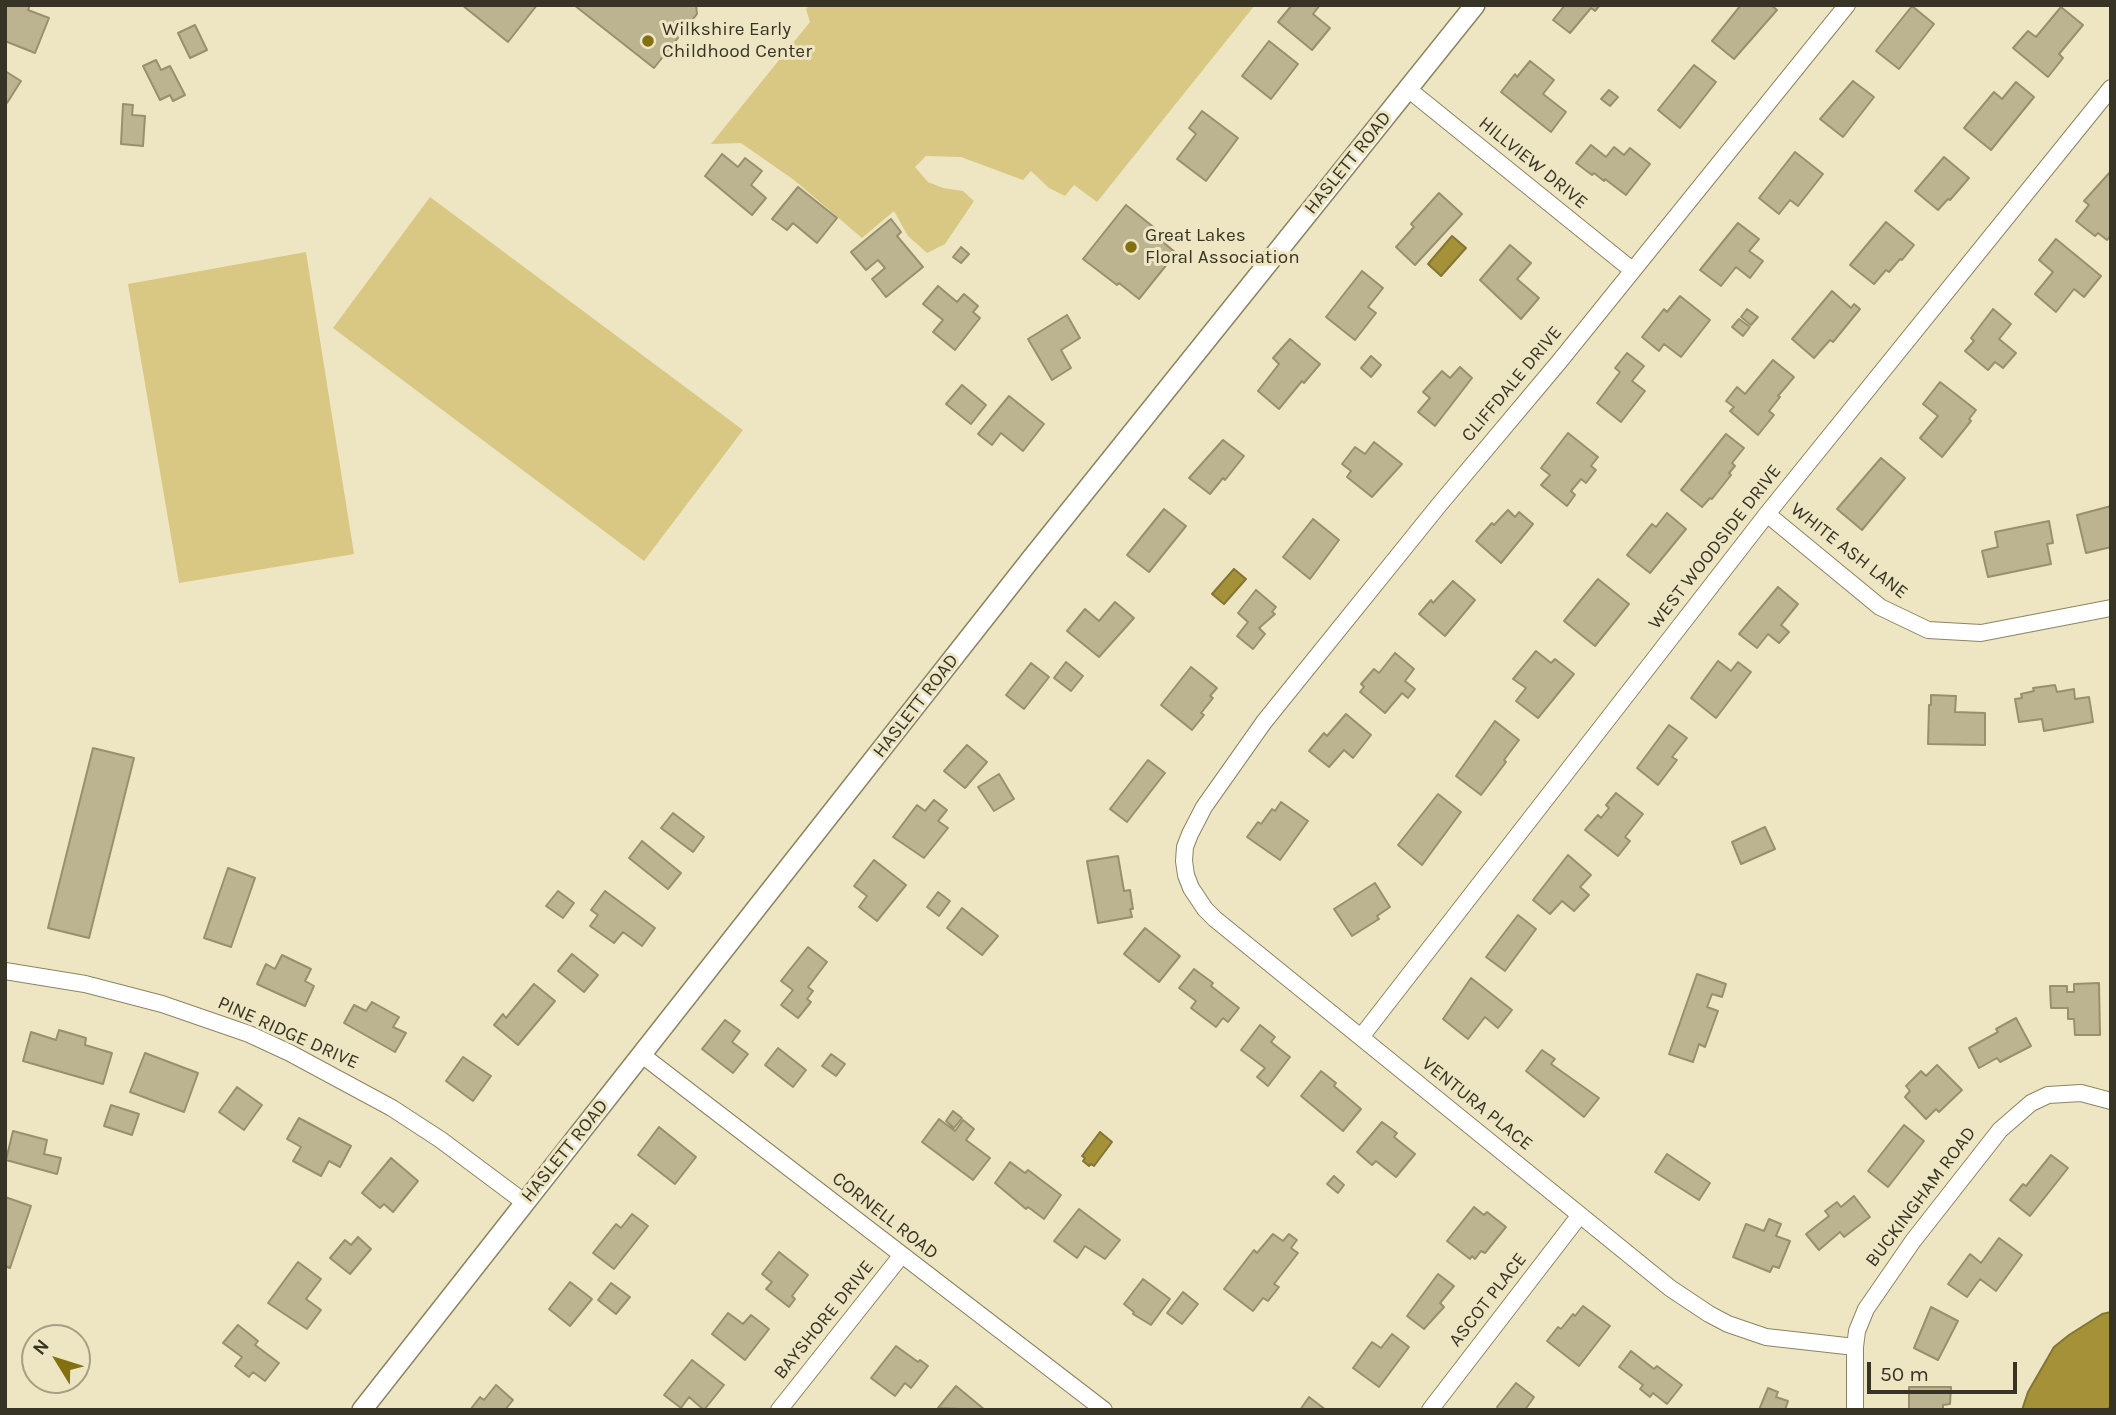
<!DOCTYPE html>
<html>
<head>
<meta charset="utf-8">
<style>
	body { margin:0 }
	#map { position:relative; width:2116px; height:1415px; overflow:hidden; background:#eee6c2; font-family:Karla,sans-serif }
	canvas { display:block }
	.frame { position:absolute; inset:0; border:7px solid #373426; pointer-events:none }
	.north { position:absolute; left:21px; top:1324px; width:70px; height:70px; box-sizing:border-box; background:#eee6c2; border:2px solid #a59f84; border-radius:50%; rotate:308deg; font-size:19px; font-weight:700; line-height:28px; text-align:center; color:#373426 }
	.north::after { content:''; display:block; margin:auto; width:24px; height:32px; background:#837111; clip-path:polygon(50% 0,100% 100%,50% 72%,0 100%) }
	.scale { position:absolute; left:1867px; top:1362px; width:150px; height:32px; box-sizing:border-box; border:4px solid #373426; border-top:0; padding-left:9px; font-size:21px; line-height:24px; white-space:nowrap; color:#373426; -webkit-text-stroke:5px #eee6c2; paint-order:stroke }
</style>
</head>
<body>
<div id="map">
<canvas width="2116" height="1415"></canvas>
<div class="frame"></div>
<div class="north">N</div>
<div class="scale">50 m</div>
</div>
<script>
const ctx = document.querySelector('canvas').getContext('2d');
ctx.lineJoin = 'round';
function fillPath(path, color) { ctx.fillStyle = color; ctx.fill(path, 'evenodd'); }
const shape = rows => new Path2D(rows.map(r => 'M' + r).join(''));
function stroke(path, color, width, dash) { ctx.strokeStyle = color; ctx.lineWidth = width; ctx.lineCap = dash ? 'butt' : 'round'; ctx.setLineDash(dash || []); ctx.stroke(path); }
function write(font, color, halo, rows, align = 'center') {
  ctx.font = font + ' Karla,sans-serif'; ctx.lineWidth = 6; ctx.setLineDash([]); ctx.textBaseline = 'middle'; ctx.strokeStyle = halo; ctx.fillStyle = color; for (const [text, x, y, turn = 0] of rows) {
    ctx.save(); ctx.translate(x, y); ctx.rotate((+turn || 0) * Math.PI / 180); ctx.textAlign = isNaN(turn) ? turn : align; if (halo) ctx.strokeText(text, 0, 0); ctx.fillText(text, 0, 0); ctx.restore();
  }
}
const green = shape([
	[810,5,1255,5,1097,202,1074,185,1065,196,1049,188,1031,171,1023,180,961,157,926,156,915,167,928,182,943,188,963,191,974,201,945,244,927,253,908,236,894,211,862,238,794,180,741,143,711,144,810,22,806,9],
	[430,197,743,430,644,561,333,328],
	[306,252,354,554,179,583,128,284]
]);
const water = shape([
	[1452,236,1466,248,1441,276,1428,264,1452,236],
	[1234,569,1246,579,1224,604,1212,594,1234,569],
	[1100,1132,1112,1142,1094,1166,1091,1164,1089,1166,1083,1161,1085,1158,1082,1156,1100,1132],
	[2111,1312,2111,1405,2107,1410,2022,1410,2028,1392,2054,1347,2069,1335,2102,1314,2111,1312]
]);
const building = shape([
	[5,5,30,5,28,10,49,18,35,53,5,41,5,5],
	[462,5,537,5,508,42,462,5],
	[574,5,696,5,697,14,654,68,574,5],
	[1292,5,1320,5,1313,14,1330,28,1312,50,1278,22,1292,5],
	[1565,5,1600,5,1595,11,1591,8,1570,33,1553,20,1565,5],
	[1741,5,1771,5,1777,10,1734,59,1712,41,1741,5],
	[1912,6,1934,24,1899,69,1876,51,1912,6],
	[2061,7,2083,25,2059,54,2063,58,2048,77,2013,48,2028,31,2036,37,2061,7],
	[195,25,207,50,190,58,178,33,195,25],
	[1269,41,1298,64,1271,99,1242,76,1269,41],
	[156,60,161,70,170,66,185,95,173,101,170,95,160,100,143,66,156,60],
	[1530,61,1554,80,1543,94,1566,112,1551,132,1501,92,1515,74,1517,77,1530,61],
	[1694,65,1716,82,1680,128,1658,110,1694,65],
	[5,71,21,81,7,103,5,102,5,71],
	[1853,81,1874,97,1843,137,1820,119,1853,81],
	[2016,82,2034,97,1991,150,1964,128,1994,92,2002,99,2016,82],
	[1609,90,1618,97,1610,106,1601,99,1609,90],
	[123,104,133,105,132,115,145,116,143,146,121,144,123,104],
	[1202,111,1238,138,1206,181,1177,159,1196,134,1189,128,1202,111],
	[1591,145,1606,157,1614,147,1624,155,1630,148,1650,164,1626,195,1605,179,1604,181,1594,173,1592,175,1576,163,1591,145],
	[1795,152,1823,174,1798,206,1790,200,1779,214,1759,198,1795,152],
	[722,154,738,167,745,158,762,171,751,185,766,198,752,215,705,176,722,154],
	[1944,157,1969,178,1950,200,1948,199,1938,210,1915,191,1944,157],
	[2111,171,2111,235,2107,240,2098,233,2095,236,2076,221,2089,205,2084,201,2111,171],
	[798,187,837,218,817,243,793,223,787,230,772,219,798,187],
	[1439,193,1462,214,1415,265,1396,247,1414,227,1411,224,1439,193],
	[1126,205,1167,238,1163,242,1176,253,1139,299,1119,283,1117,285,1083,259,1126,205],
	[891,219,901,232,897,236,923,267,886,297,872,279,885,268,878,260,866,270,851,252,891,219],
	[1886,222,1914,245,1902,260,1900,259,1889,272,1886,270,1874,284,1850,265,1886,222],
	[1738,223,1759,239,1749,251,1763,261,1750,278,1736,267,1721,286,1700,270,1738,223],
	[2056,239,2101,276,2084,297,2074,289,2056,312,2035,294,2053,272,2039,260,2056,239],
	[1510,245,1531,263,1517,279,1539,298,1521,319,1480,280,1510,245],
	[961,247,969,254,961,263,953,257,961,247],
	[1362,271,1383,288,1368,307,1376,313,1355,340,1326,317,1362,271],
	[938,286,957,302,964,294,978,306,973,312,980,318,955,350,933,332,943,320,923,304,938,286],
	[1832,291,1851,308,1854,304,1860,309,1833,342,1830,340,1814,358,1792,339,1832,291],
	[1680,296,1710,320,1681,357,1664,344,1659,351,1642,337,1664,309,1667,312,1680,296],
	[1747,309,1758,317,1751,325,1741,317,1747,309],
	[1993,309,2011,324,1999,339,2016,353,2003,368,1995,362,1988,370,1965,351,1974,341,1971,338,1993,309],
	[1067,315,1080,338,1061,350,1071,368,1052,380,1028,339,1067,315],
	[1739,319,1750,327,1743,336,1732,327,1739,319],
	[1290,339,1320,364,1304,383,1302,381,1279,409,1258,391,1279,364,1273,358,1290,339],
	[1627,353,1644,366,1632,381,1645,391,1621,422,1597,403,1620,372,1615,368,1627,353],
	[1371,356,1381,365,1371,377,1361,368,1371,356],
	[1773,360,1794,377,1778,396,1780,397,1769,411,1774,415,1758,435,1730,411,1734,407,1726,401,1737,387,1745,394,1773,360],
	[1460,367,1472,378,1435,426,1418,412,1430,398,1423,392,1442,371,1450,378,1460,367],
	[1940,382,1976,410,1969,419,1971,421,1942,457,1920,438,1938,416,1923,404,1940,382],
	[962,385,986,405,971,424,946,404,962,385],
	[1009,396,1044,424,1023,451,1001,433,992,445,978,434,1009,396],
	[1568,433,1598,457,1591,466,1596,470,1586,483,1581,479,1571,491,1575,495,1567,506,1541,485,1550,475,1541,468,1568,433],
	[1726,434,1744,448,1732,463,1735,466,1729,473,1731,475,1712,499,1710,498,1702,507,1681,490,1726,434],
	[1223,440,1244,456,1225,480,1223,478,1210,494,1189,478,1223,440],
	[1374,442,1402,464,1372,497,1347,477,1351,471,1342,464,1355,447,1365,454,1374,442],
	[1881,458,1905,478,1862,530,1837,509,1881,458],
	[2111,506,2111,547,2086,553,2077,515,2111,506],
	[1164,509,1186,526,1149,572,1127,555,1164,509],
	[1508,510,1515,517,1519,512,1533,524,1501,563,1476,541,1492,523,1494,525,1508,510],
	[1667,513,1686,529,1650,573,1627,555,1652,524,1656,527,1667,513],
	[1313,519,1339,540,1310,579,1283,557,1313,519],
	[2049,521,2053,543,2047,544,2051,564,1988,577,1982,551,1998,547,1995,532,2049,521],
	[1598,579,1629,604,1595,646,1564,621,1598,579],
	[1453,581,1475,600,1445,636,1419,614,1431,600,1433,603,1453,581],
	[1778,587,1798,604,1781,625,1789,632,1779,643,1768,634,1757,648,1739,634,1778,587],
	[1256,590,1276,607,1272,612,1275,614,1259,628,1265,634,1253,649,1237,636,1248,622,1238,613,1256,590],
	[1115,602,1134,618,1099,657,1067,631,1085,609,1099,621,1115,602],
	[1536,651,1551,663,1555,659,1574,674,1538,718,1516,701,1526,688,1513,679,1536,651],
	[1395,653,1414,669,1405,681,1415,689,1408,698,1402,693,1385,713,1360,692,1364,687,1361,684,1374,669,1379,673,1395,653],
	[1718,661,1731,671,1738,662,1751,672,1716,718,1691,698,1718,661],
	[1066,662,1083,676,1071,691,1054,678,1066,662],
	[1031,663,1049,677,1024,709,1006,695,1031,663],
	[1191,667,1217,688,1210,696,1213,698,1201,713,1204,715,1192,730,1161,705,1191,667],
	[2055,685,2057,692,2074,689,2075,699,2089,697,2093,722,2044,731,2042,719,2019,722,2015,699,2022,698,2021,694,2034,691,2033,688,2055,685],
	[1931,695,1956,696,1955,712,1985,713,1985,745,1928,744,1929,705,1931,705,1931,695],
	[1346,714,1371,735,1353,758,1344,750,1329,767,1309,751,1324,733,1327,736,1346,714],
	[1495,721,1519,740,1504,760,1506,762,1481,795,1456,776,1495,721],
	[1669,725,1687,738,1672,757,1677,760,1658,785,1637,768,1669,725],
	[967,745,987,762,965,788,944,771,967,745],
	[93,748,134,758,89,938,48,928,93,748],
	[1148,760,1165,773,1127,822,1110,809,1148,760],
	[999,774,1014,799,994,811,978,787,999,774],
	[1616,793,1643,814,1625,837,1630,841,1618,856,1585,830,1598,815,1601,818,1609,808,1606,805,1616,793],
	[1438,794,1461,812,1422,865,1398,845,1438,794],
	[934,800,947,810,938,821,948,828,924,858,893,837,917,805,925,811,934,800],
	[1281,802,1308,821,1280,860,1247,837,1258,822,1261,824,1272,809,1275,811,1281,802],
	[673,813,704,837,693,852,661,828,673,813],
	[1765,827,1775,849,1741,864,1732,842,1765,827],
	[642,841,681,873,668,889,629,858,642,841],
	[1568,855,1591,875,1580,887,1589,895,1574,911,1562,901,1550,914,1533,900,1568,855],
	[1118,856,1124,891,1130,890,1133,909,1130,909,1132,917,1098,923,1087,861,1118,856],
	[874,860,906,885,877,921,859,907,867,896,854,886,874,860],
	[228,868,255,878,231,947,204,938,228,868],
	[1375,883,1390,907,1377,916,1379,919,1352,936,1334,909,1375,883],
	[558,891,574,903,563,918,546,906,558,891],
	[605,891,655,928,642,946,623,932,614,943,590,926,598,915,591,910,605,891],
	[938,892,950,901,939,916,927,907,938,892],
	[962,908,998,936,982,955,947,928,962,908],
	[1518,915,1536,929,1505,971,1486,957,1518,915],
	[1145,928,1180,956,1159,982,1124,954,1145,928],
	[808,947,827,962,808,987,813,991,807,999,811,1002,798,1018,781,1005,793,990,781,981,808,947],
	[572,954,598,975,584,992,558,971,572,954],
	[282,955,311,969,305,981,314,986,305,1006,257,984,266,964,275,969,282,955],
	[1194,969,1213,983,1211,986,1239,1008,1228,1022,1223,1018,1216,1027,1191,1008,1196,1001,1179,988,1194,969],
	[1697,974,1726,984,1722,997,1712,994,1707,1007,1718,1011,1705,1047,1699,1044,1693,1062,1669,1054,1697,974],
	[1471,978,1512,1010,1498,1028,1485,1017,1468,1039,1443,1019,1471,978],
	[2099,983,2100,1035,2075,1035,2074,1019,2068,1019,2068,1008,2051,1008,2050,986,2067,986,2067,992,2074,992,2074,984,2099,983],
	[534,984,555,1001,518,1045,494,1025,503,1014,506,1018,534,984],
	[372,1002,399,1017,393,1027,406,1033,395,1052,344,1023,354,1005,366,1011,372,1002],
	[2016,1018,2031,1046,2000,1062,1997,1058,1979,1068,1969,1048,1998,1032,1996,1029,2016,1018],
	[725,1020,740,1031,732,1042,748,1054,733,1073,702,1049,725,1020],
	[1260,1025,1275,1037,1271,1042,1290,1057,1268,1086,1257,1077,1265,1068,1241,1050,1260,1025],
	[59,1030,86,1038,85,1045,112,1053,103,1084,23,1061,31,1032,56,1040,59,1030],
	[778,1048,806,1070,793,1087,765,1065,778,1048],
	[1542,1050,1555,1059,1551,1064,1599,1098,1584,1117,1526,1071,1542,1050],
	[145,1053,198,1073,184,1112,130,1092,145,1053],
	[831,1054,845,1064,836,1076,822,1066,831,1054],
	[463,1057,491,1076,473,1101,446,1081,463,1057],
	[1937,1065,1962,1090,1939,1112,1936,1109,1926,1119,1905,1097,1910,1091,1906,1086,1921,1071,1926,1076,1937,1065],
	[1321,1071,1336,1083,1334,1086,1361,1109,1343,1131,1301,1096,1321,1071],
	[237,1087,262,1105,244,1130,219,1112,237,1087],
	[111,1105,139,1114,132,1135,104,1126,111,1105],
	[953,1111,962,1118,954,1128,946,1121,953,1111],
	[299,1118,351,1146,340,1167,329,1161,321,1176,293,1161,301,1147,287,1139,299,1118],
	[939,1119,955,1131,963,1120,974,1129,966,1140,990,1158,973,1180,922,1142,939,1119],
	[1382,1122,1397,1133,1394,1137,1415,1154,1396,1177,1376,1161,1372,1165,1357,1152,1382,1122],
	[1904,1125,1924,1141,1888,1187,1868,1171,1904,1125],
	[659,1127,696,1157,675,1184,638,1155,659,1127],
	[13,1131,47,1140,44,1154,61,1158,57,1174,6,1160,13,1131],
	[1667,1154,1710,1183,1699,1200,1655,1172,1667,1154],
	[2051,1155,2068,1168,2030,1216,2010,1200,2023,1184,2026,1186,2051,1155],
	[391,1158,418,1181,393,1212,384,1204,380,1208,362,1193,391,1158],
	[1010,1162,1025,1173,1028,1170,1061,1195,1044,1219,1028,1207,1026,1209,995,1183,1010,1162],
	[1334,1176,1344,1185,1338,1193,1327,1184,1334,1176],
	[1854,1196,1870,1217,1844,1237,1840,1232,1819,1250,1806,1234,1829,1216,1825,1211,1837,1202,1841,1207,1854,1196],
	[5,1197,31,1206,10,1268,5,1266,5,1197],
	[1474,1207,1484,1215,1487,1212,1506,1227,1485,1253,1481,1251,1475,1259,1472,1256,1470,1259,1447,1241,1474,1207],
	[1079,1209,1120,1240,1105,1259,1085,1246,1077,1258,1054,1241,1079,1209],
	[632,1214,648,1226,614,1269,593,1253,616,1224,621,1228,632,1214],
	[1769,1219,1781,1224,1776,1236,1790,1241,1779,1268,1773,1266,1770,1272,1733,1257,1746,1224,1764,1231,1769,1219],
	[1273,1234,1283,1241,1289,1234,1297,1240,1291,1248,1298,1253,1274,1284,1279,1287,1268,1301,1263,1298,1253,1311,1224,1289,1254,1250,1257,1253,1273,1234],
	[358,1237,371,1249,350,1274,330,1258,345,1240,351,1245,358,1237],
	[1999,1238,2022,1255,1996,1291,1980,1279,1967,1297,1948,1284,1970,1254,1981,1263,1999,1238],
	[779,1252,808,1275,792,1296,795,1299,789,1307,766,1289,772,1282,762,1274,779,1252],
	[298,1262,321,1279,306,1299,321,1310,307,1329,268,1303,298,1262],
	[1438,1274,1454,1286,1440,1303,1444,1307,1424,1329,1407,1316,1438,1274],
	[1143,1279,1170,1299,1151,1325,1133,1314,1134,1312,1124,1304,1143,1279],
	[570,1282,592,1299,570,1326,549,1309,570,1282],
	[611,1283,630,1297,616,1314,598,1300,611,1283],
	[1183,1292,1198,1304,1182,1324,1167,1313,1183,1292],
	[1583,1306,1610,1326,1579,1366,1547,1341,1558,1327,1561,1329,1573,1314,1575,1316,1583,1306],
	[1931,1307,1958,1321,1938,1360,1914,1348,1931,1307],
	[728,1313,743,1324,751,1315,769,1329,745,1360,712,1334,728,1313],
	[238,1325,258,1341,255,1345,279,1363,265,1381,253,1372,249,1377,235,1366,242,1357,223,1343,238,1325],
	[1392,1334,1409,1347,1379,1387,1353,1368,1372,1342,1381,1348,1392,1334],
	[896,1346,918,1362,920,1360,928,1366,911,1388,905,1383,895,1396,871,1378,896,1346],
	[1631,1351,1654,1369,1657,1366,1682,1385,1667,1404,1653,1393,1650,1397,1640,1389,1643,1385,1619,1367,1631,1351],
	[692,1360,724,1385,704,1410,689,1397,681,1408,664,1395,692,1360],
	[1516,1383,1534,1397,1525,1410,1499,1410,1497,1407,1516,1383],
	[496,1385,513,1400,505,1410,470,1410,480,1397,484,1400,496,1385],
	[956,1386,985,1410,938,1408,956,1386],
	[1909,1387,1951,1387,1950,1404,1943,1405,1943,1410,1909,1410,1909,1387],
	[1768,1388,1778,1392,1776,1397,1788,1401,1785,1410,1759,1410,1768,1388],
	[1309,1397,1326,1410,1300,1410,1309,1397]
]);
const minor = shape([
	[1847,5,1559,362,1439,505,1264,722,1204,807,1190,834,1185,847,1184,861,1186,875,1191,888,1205,909,1215,919,1670,1288,1709,1314,1728,1324,1766,1337,1855,1347],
	[1408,89,1632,270],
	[1767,514,1880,607,1928,630,1981,633,2111,608],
	[5,971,85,984,162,1004,249,1034,290,1053,392,1108,441,1140,524,1202],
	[1361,1037,1767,514,2111,88],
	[642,1055,1104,1410],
	[779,1410,901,1256],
	[1430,1410,1580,1215],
	[1855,1410,1855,1347,1857,1331,1866,1309,1913,1241,2000,1130,2031,1103,2048,1095,2081,1093,2111,1101]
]);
const tertiary = shape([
	[362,1410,1031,559,1475,5]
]);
const markers = [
	[648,41,7,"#837111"],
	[1131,247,7,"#837111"]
];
const poiNames = [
	["Wilkshire Early",662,30],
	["Childhood Center",662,52],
	["Great Lakes",1145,236],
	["Floral Association",1145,258]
];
const streetNames = [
	["HASLETT ROAD",1348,163,-51],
	["HILLVIEW DRIVE",1533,163,39],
	["CLIFFDALE DRIVE",1512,384,-50],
	["WEST WOODSIDE DRIVE",1715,547,-52],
	["WHITE ASH LANE",1849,551,38],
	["HASLETT ROAD",916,706,-52],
	["PINE RIDGE DRIVE",288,1033,24],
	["VENTURA PLACE",1477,1104,39],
	["HASLETT ROAD",565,1151,-51],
	["BUCKINGHAM ROAD",1921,1197,-53],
	["CORNELL ROAD",885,1216,38],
	["ASCOT PLACE",1488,1300,-52],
	["BAYSHORE DRIVE",824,1320,-51]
];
fillPath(green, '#d8c883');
fillPath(water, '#a49138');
stroke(water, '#837533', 2);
fillPath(building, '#bcb491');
stroke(building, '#978f6e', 2);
stroke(minor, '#8b8462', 18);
stroke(tertiary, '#8b8462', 22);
stroke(minor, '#fff', 16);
stroke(tertiary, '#fff', 19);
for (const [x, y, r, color] of markers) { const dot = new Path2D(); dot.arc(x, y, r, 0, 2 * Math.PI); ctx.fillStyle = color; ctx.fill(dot); stroke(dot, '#eee6c2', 2.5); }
write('19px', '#373426', '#eee6c2', poiNames, 'left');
write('19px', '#373426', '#eee6c2', streetNames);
</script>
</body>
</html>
